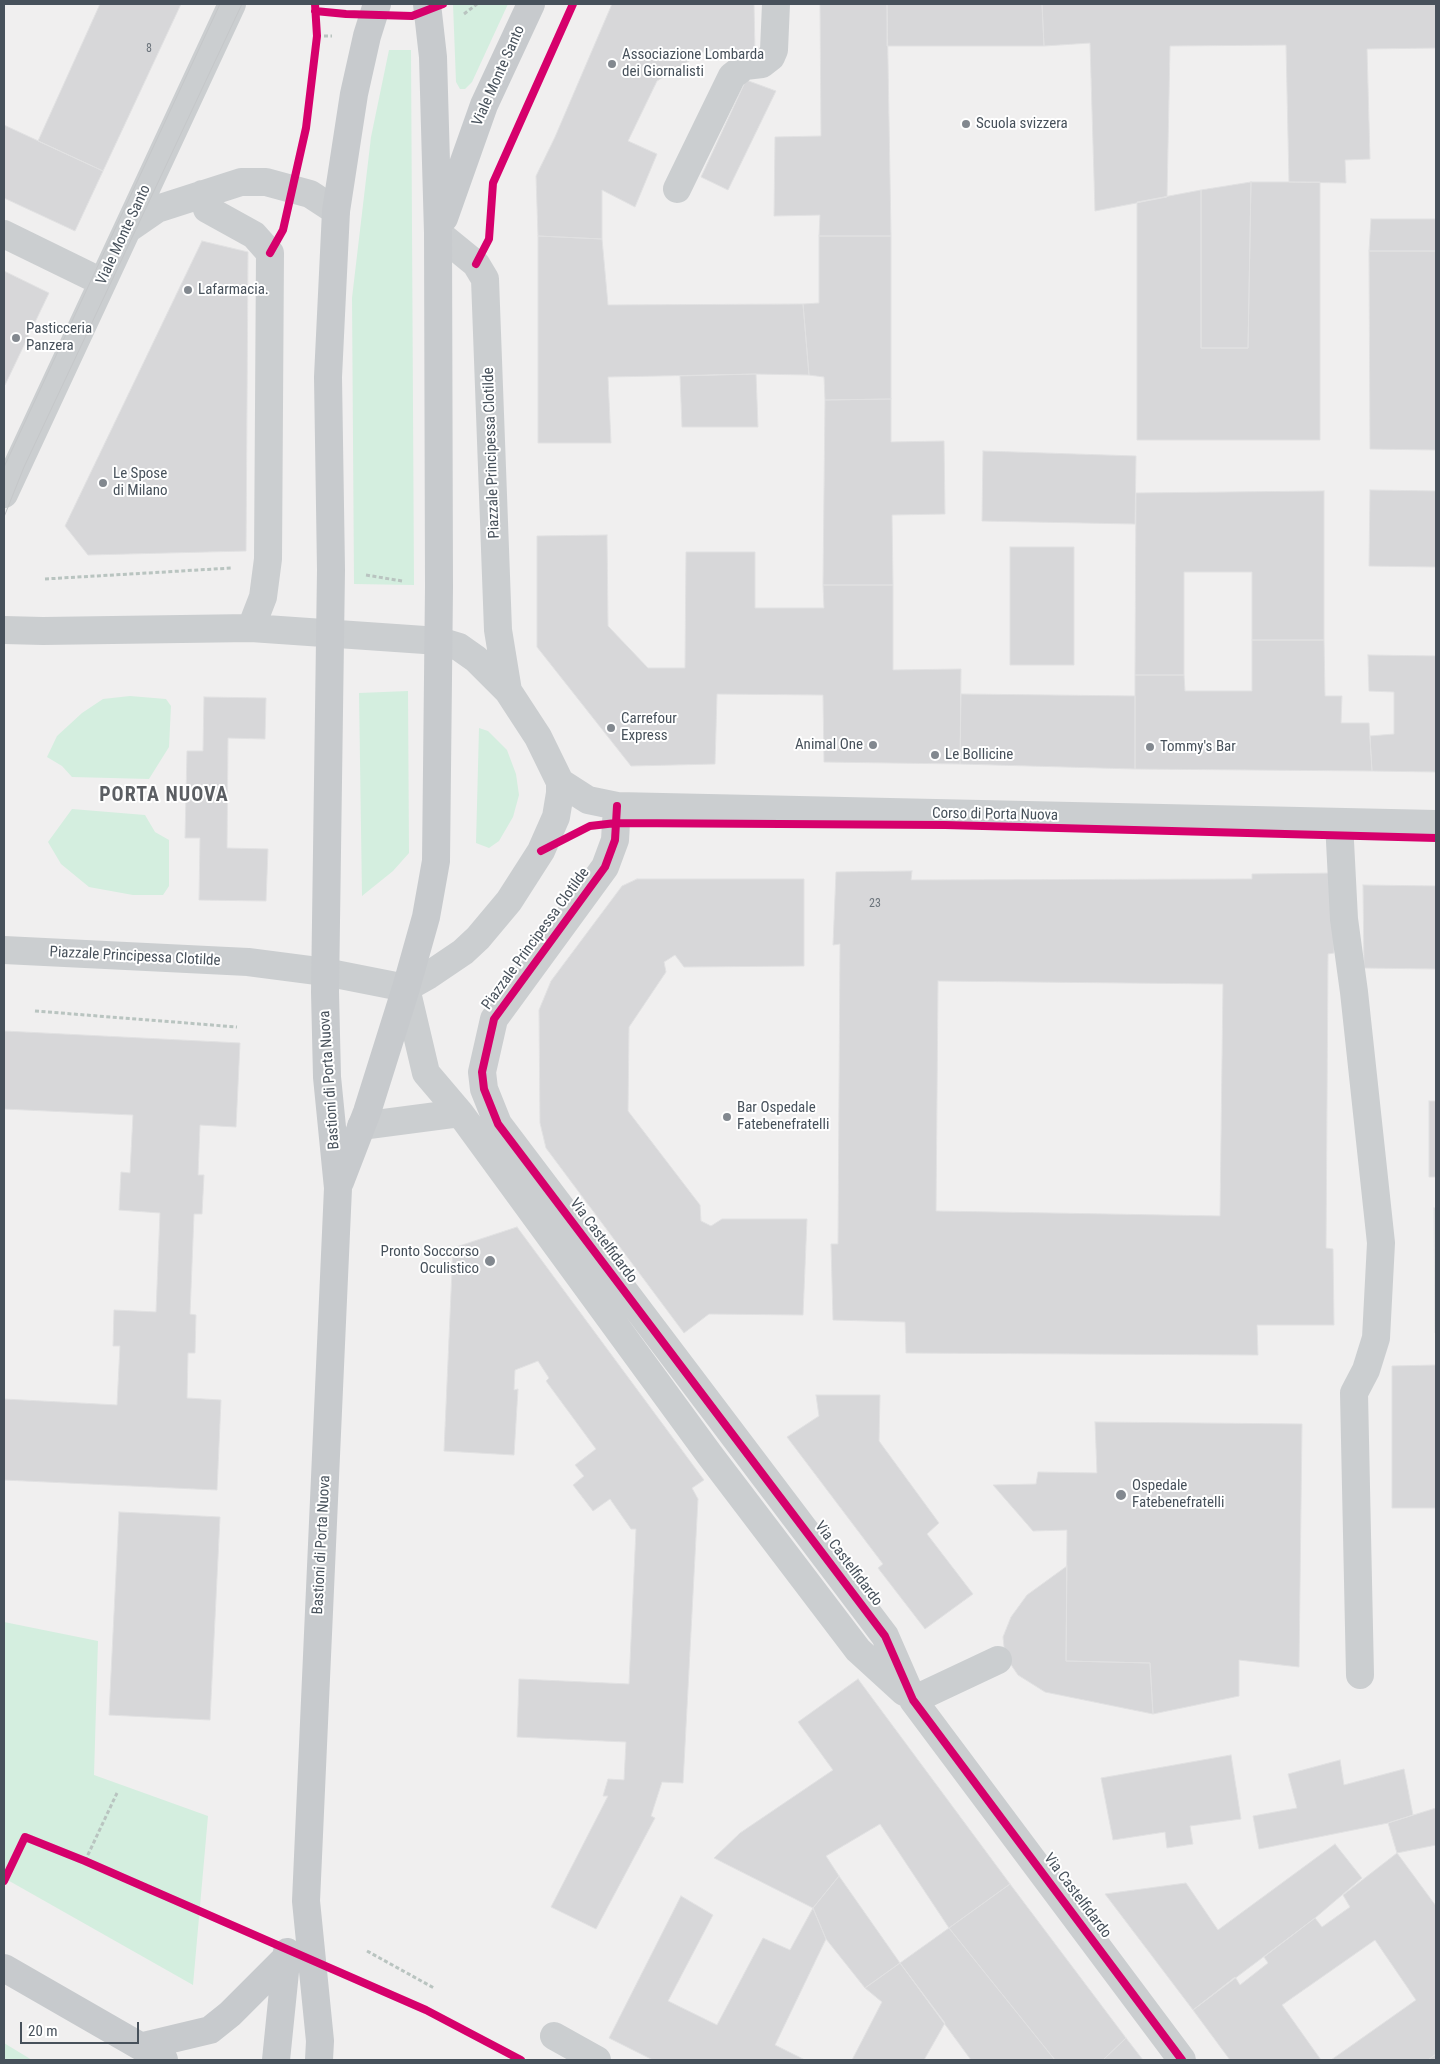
<!DOCTYPE html>
<html>
<head>
<meta charset="utf-8">
<style>
	body { margin:0 }
	#map { position:relative; width:1440px; height:2064px; overflow:hidden; background:#f0efef; font-family:"Roboto Condensed",sans-serif }
	canvas { display:block }
	.frame { position:absolute; inset:0; border:5px solid #47515b; pointer-events:none }
	.scale { position:absolute; left:20px; top:2022px; width:119px; height:22px; box-sizing:border-box; border:2px solid #47515b; border-top:0; padding-left:6px; font-size:15px; line-height:18px; white-space:nowrap; color:#47515b; -webkit-text-stroke:4px #fff; paint-order:stroke }
</style>
</head>
<body>
<div id="map">
<canvas width="1440" height="2064"></canvas>
<div class="frame"></div>
<div class="scale">20 m</div>
</div>
<script>
const ctx = document.querySelector('canvas').getContext('2d');
ctx.lineJoin = 'round';
function fillPath(path, color) { ctx.fillStyle = color; ctx.fill(path, 'evenodd'); }
const shape = rows => new Path2D(rows.map(r => 'M' + r).join(''));
function stroke(path, color, width, dash) { ctx.strokeStyle = color; ctx.lineWidth = width; ctx.lineCap = dash ? 'butt' : 'round'; ctx.setLineDash(dash || []); ctx.stroke(path); }
function write(font, color, halo, rows, align = 'center') {
  ctx.font = font + ' "Roboto Condensed",sans-serif'; ctx.lineWidth = 4; ctx.setLineDash([]); ctx.textBaseline = 'middle'; ctx.strokeStyle = halo; ctx.fillStyle = color; for (const [text, x, y, turn = 0] of rows) {
    ctx.save(); ctx.translate(x, y); ctx.rotate((+turn || 0) * Math.PI / 180); ctx.textAlign = isNaN(turn) ? turn : align; if (halo) ctx.strokeText(text, 0, 0); ctx.fillText(text, 0, 0); ctx.restore();
  }
}
const green = shape([
	[453,4,508,4,472,82,465,89,460,89,456,82],
	[389,50,411,50,414,585,354,584,352,298,371,137],
	[408,691,409,853,393,871,362,896,359,693],
	[130,696,166,699,171,706,169,747,149,779,72,777,62,766,47,757,57,736,82,713,103,699],
	[479,728,488,731,507,750,516,774,519,795,513,817,499,841,489,848,476,843],
	[72,809,145,815,155,832,169,840,169,886,163,895,133,895,89,887,61,864,48,842],
	[4,1622,98,1641,94,1775,208,1816,193,1985,4,1878],
	[4,2043,32,2060,4,2060]
]);
const building = shape([
	[100,4,181,4,103,171,38,141,100,4],
	[612,4,754,4,755,52,705,51,657,81,628,141,657,154,635,207,602,190,602,239,538,236,536,176,555,137,612,4],
	[820,4,887,4,891,236,819,236,820,215,774,216,775,137,821,136,820,4],
	[887,4,1042,4,1044,46,887,46,887,4],
	[1042,4,1436,4,1436,48,1367,49,1370,159,1345,160,1346,183,1289,182,1286,45,1170,46,1167,197,1095,211,1090,43,1044,46,1042,4],
	[746,80,776,91,728,190,701,177,746,80],
	[4,125,103,171,75,231,4,198,4,125],
	[1251,182,1248,348,1201,348,1201,190,1251,182],
	[1251,182,1320,182,1320,440,1137,440,1137,202,1201,190,1201,348,1248,348,1251,182],
	[1371,219,1436,219,1436,251,1369,251,1371,219],
	[538,236,602,239,608,305,803,304,809,375,756,374,608,377,611,443,538,443,538,236],
	[819,236,891,236,891,399,825,400,824,377,809,375,803,304,819,303,819,236],
	[202,241,248,252,246,551,88,555,65,526,202,241],
	[1369,251,1436,251,1436,450,1370,449,1369,251],
	[4,271,49,293,5,385,4,384,4,271],
	[756,374,758,427,682,427,680,376,756,374],
	[891,399,891,442,944,441,945,514,892,515,893,585,823,585,825,400,891,399],
	[983,451,1136,456,1135,524,982,521,983,451],
	[1370,490,1436,491,1436,567,1369,566,1370,490],
	[1324,491,1324,640,1252,640,1252,572,1184,572,1184,675,1135,675,1136,493,1324,491],
	[607,535,608,626,648,668,685,668,686,552,755,552,755,608,824,608,823,585,893,585,893,670,961,669,960,764,824,762,823,695,717,694,715,764,631,766,537,647,537,536,607,535],
	[1010,547,1074,547,1074,665,1010,665,1010,547],
	[1252,640,1324,640,1325,696,1342,696,1341,723,1369,723,1372,771,1135,769,1135,675,1184,675,1185,691,1252,691,1252,640],
	[1368,655,1436,656,1436,772,1372,771,1370,736,1394,734,1394,692,1369,691,1368,655],
	[961,694,1135,696,1135,769,960,764,961,694],
	[204,697,266,698,265,739,228,738,227,848,268,849,266,901,199,900,200,838,185,838,187,751,203,751,204,697],
	[912,871,911,880,1252,879,1252,874,1336,873,1334,953,1328,954,1326,1248,1333,1249,1334,1325,1257,1325,1258,1355,906,1353,905,1322,833,1320,831,1244,838,1244,840,944,833,945,836,872,912,871],
	[938,981,1223,984,1220,1216,936,1211,938,981],
	[637,879,804,879,804,966,684,967,675,955,664,962,666,972,629,1027,628,1111,700,1205,701,1221,711,1226,722,1219,807,1219,803,1315,709,1314,684,1333,546,1148,540,1123,539,1010,551,981,622,886,637,879],
	[1363,885,1436,886,1436,969,1364,968,1363,885],
	[4,1031,240,1043,236,1127,200,1125,198,1175,204,1175,202,1214,194,1214,190,1314,196,1315,195,1353,188,1353,187,1398,221,1400,217,1490,4,1480,4,1399,117,1405,120,1346,113,1346,114,1310,156,1312,160,1213,119,1210,121,1172,130,1173,133,1115,4,1109,4,1031],
	[1429,1101,1436,1101,1436,1177,1429,1177,1429,1101],
	[1434,1208,1436,1208,1436,1333,1435,1333,1434,1208],
	[517,1227,704,1480,692,1488,698,1499,683,1783,662,1782,651,1816,655,1818,596,1929,551,1907,608,1796,603,1796,608,1779,624,1780,626,1742,517,1737,519,1679,629,1684,636,1529,631,1529,610,1499,593,1511,573,1485,584,1476,575,1465,596,1449,546,1381,549,1378,538,1361,515,1370,514,1390,518,1389,514,1455,444,1451,453,1248,517,1227],
	[1436,1365,1436,1508,1392,1508,1392,1366,1436,1365],
	[816,1395,880,1395,879,1441,939,1523,927,1534,973,1594,925,1629,878,1568,883,1564,787,1437,819,1416,816,1395],
	[1095,1422,1302,1424,1299,1667,1239,1660,1239,1696,1153,1714,1150,1663,1066,1661,1067,1530,1033,1531,993,1485,1036,1484,1038,1472,1097,1473,1095,1422],
	[119,1512,220,1517,210,1720,109,1715,119,1512],
	[1067,1566,1066,1661,1150,1663,1153,1714,1045,1692,1018,1675,1005,1656,1003,1637,1011,1617,1027,1595,1067,1566],
	[858,1679,1010,1884,949,1928,880,1824,826,1856,839,1876,813,1908,714,1858,740,1833,833,1770,798,1722,858,1679],
	[1231,1755,1241,1819,1190,1826,1193,1844,1167,1848,1165,1832,1113,1840,1101,1778,1231,1755],
	[1340,1760,1344,1785,1404,1769,1413,1815,1388,1823,1259,1849,1253,1816,1297,1808,1288,1774,1340,1760],
	[1436,1808,1436,1845,1397,1853,1388,1823,1436,1808],
	[1335,1844,1362,1878,1315,1918,1193,2010,1105,1894,1186,1883,1218,1930,1335,1844],
	[1397,1853,1436,1906,1436,2054,1428,2060,1331,2060,1416,2000,1375,1940,1282,2005,1321,2060,1230,2060,1193,2010,1235,1977,1240,1985,1268,1963,1264,1957,1315,1918,1322,1927,1350,1907,1343,1895,1397,1853],
	[839,1876,900,1963,865,1988,826,1939,813,1908,839,1876],
	[1010,1884,1126,2038,1103,2060,1055,2060,949,1928,1010,1884],
	[681,1896,713,1915,668,2001,717,2025,763,1938,790,1950,813,1908,826,1939,775,2045,805,2060,653,2060,609,2038,681,1896],
	[949,1928,1055,2060,971,2060,900,1963,949,1928],
	[900,1963,945,2023,924,2060,852,2060,882,2002,865,1988,900,1963],
	[1126,2038,1143,2060,1103,2060,1126,2038],
	[1436,2054,1436,2060,1428,2060,1436,2054]
]);
const path = shape([
	[464,14,477,4],
	[324,36,332,36],
	[366,575,402,581],
	[45,579,232,568],
	[35,1011,237,1027],
	[85,1861,117,1793],
	[367,1951,434,1988]
]);
const minor = shape([
	[677,189,732,76,745,66,762,64,771,57,774,50,776,4],
	[202,194,207,209,254,235,270,253,268,559,263,597,251,628],
	[128,229,157,209,241,182,266,182,310,194,336,211],
	[438,233,476,264,485,279,498,630,508,691],
	[4,234,102,282],
	[4,494,232,4],
	[4,630,43,631,251,628,439,641,459,647,476,659,508,691,538,737,560,782,560,793,556,817,541,851,509,901,478,938,463,952,429,975,406,988,325,972,248,962,4,950],
	[560,782,588,800,617,806,1436,824],
	[617,806,615,840,605,867,494,1019,482,1072,484,1089,498,1124,885,1636,913,1700,1182,2060],
	[1339,822,1344,919,1354,992,1381,1243,1376,1338,1366,1370,1354,1393,1360,1675],
	[406,988,426,1073,460,1113,709,1454,858,1650,904,1692],
	[361,1126,460,1113],
	[913,1700,998,1660],
	[554,2036,597,2060]
]);
const major = shape([
	[444,218,484,105,531,4],
	[340,1182,367,1112,406,988,426,917,436,861,439,587,438,233,433,57,427,4],
	[4,1968,164,2060],
	[143,2046,210,2030,230,2014,285,1959],
	[276,2060,287,1952],
	[319,2060,320,2041,306,1901,338,1188,327,1077,325,992,331,570,328,377,336,211,354,94,367,36,377,4]
]);
const tram = shape([
	[4,467,220,4],
	[4,517,24,467,242,4]
]);
const cycleway = shape([
	[315,11,346,14,412,16,443,4],
	[270,253,283,230,306,128,317,36,315,4],
	[476,264,489,239,493,183,573,4],
	[617,806,615,840,605,867,494,1019,482,1072,484,1089,498,1124,885,1636,913,1700,1182,2060],
	[541,851,590,826,616,823,945,825,1436,838],
	[4,1881,25,1837,85,1861,426,2010,521,2060]
]);
const markers = [
	[612,64,5,"#82888f"],
	[966,124,5,"#82888f"],
	[188,290,5,"#82888f"],
	[16,338,5,"#82888f"],
	[103,483,5,"#82888f"],
	[611,728,5,"#82888f"],
	[873,745,5,"#82888f"],
	[1150,747,5,"#82888f"],
	[935,755,5,"#82888f"],
	[727,1117,5,"#82888f"],
	[490,1261,6,"#82888f"],
	[1121,1495,6,"#82888f"]
];
const numberNames = [
	["8",149,49],
	["23",875,904]
];
const poiNames = [
	["Associazione Lombarda",622,55],
	["dei Giornalisti",622,72],
	["Scuola svizzera",976,124],
	["Lafarmacia.",198,290],
	["Pasticceria",26,329],
	["Panzera",26,346],
	["Le Spose",113,474],
	["di Milano",113,491],
	["Carrefour",621,719],
	["Express",621,736],
	["Animal One",863,745,"right"],
	["Tommy's Bar",1160,747],
	["Le Bollicine",945,755],
	["Bar Ospedale",737,1108],
	["Fatebenefratelli",737,1125],
	["Pronto Soccorso",479,1252,"right"],
	["Oculistico",479,1269,"right"],
	["Ospedale",1132,1486],
	["Fatebenefratelli",1132,1503]
];
const streetNames = [
	["Viale Monte Santo",499,76,-66],
	["Viale Monte Santo",124,235,-65],
	["Piazzale Principessa Clotilde",492,453,-92],
	["Corso di Porta Nuova",995,815,1],
	["Piazzale Principessa Clotilde",536,939,-54],
	["Piazzale Principessa Clotilde",135,957,3],
	["Bastioni di Porta Nuova",330,1080,-94],
	["Via Castelfidardo",603,1241,53],
	["Bastioni di Porta Nuova",322,1545,-87],
	["Via Castelfidardo",848,1564,53],
	["Via Castelfidardo",1077,1896,53]
];
const districtNames = [
	["PORTA NUOVA",164,796]
];
fillPath(green, '#d4eedf');
fillPath(building, '#d7d7d9');
stroke(building, '#e1e1e2', 1);
stroke(path, '#b9c4c0', 3, [4, 2.5]);
stroke(minor, '#cbced0', 28);
stroke(major, '#c7cacd', 28);
stroke(tram, '#c5c7c9', 1);
stroke(cycleway, '#d6006c', 8);
for (const [x, y, r, color] of markers) { const dot = new Path2D(); dot.arc(x, y, r, 0, 2 * Math.PI); ctx.fillStyle = color; ctx.fill(dot); stroke(dot, '#fff', 2); }
write('12px', '#6c747c', null, numberNames);
write('15px', '#47515b', '#fff', poiNames, 'left');
write('15px', '#47515b', '#fff', streetNames);
ctx.letterSpacing = '1px';
write('bold 20px', '#5b5e63', '#fff', districtNames);
ctx.letterSpacing = '0px';
</script>
</body>
</html>
